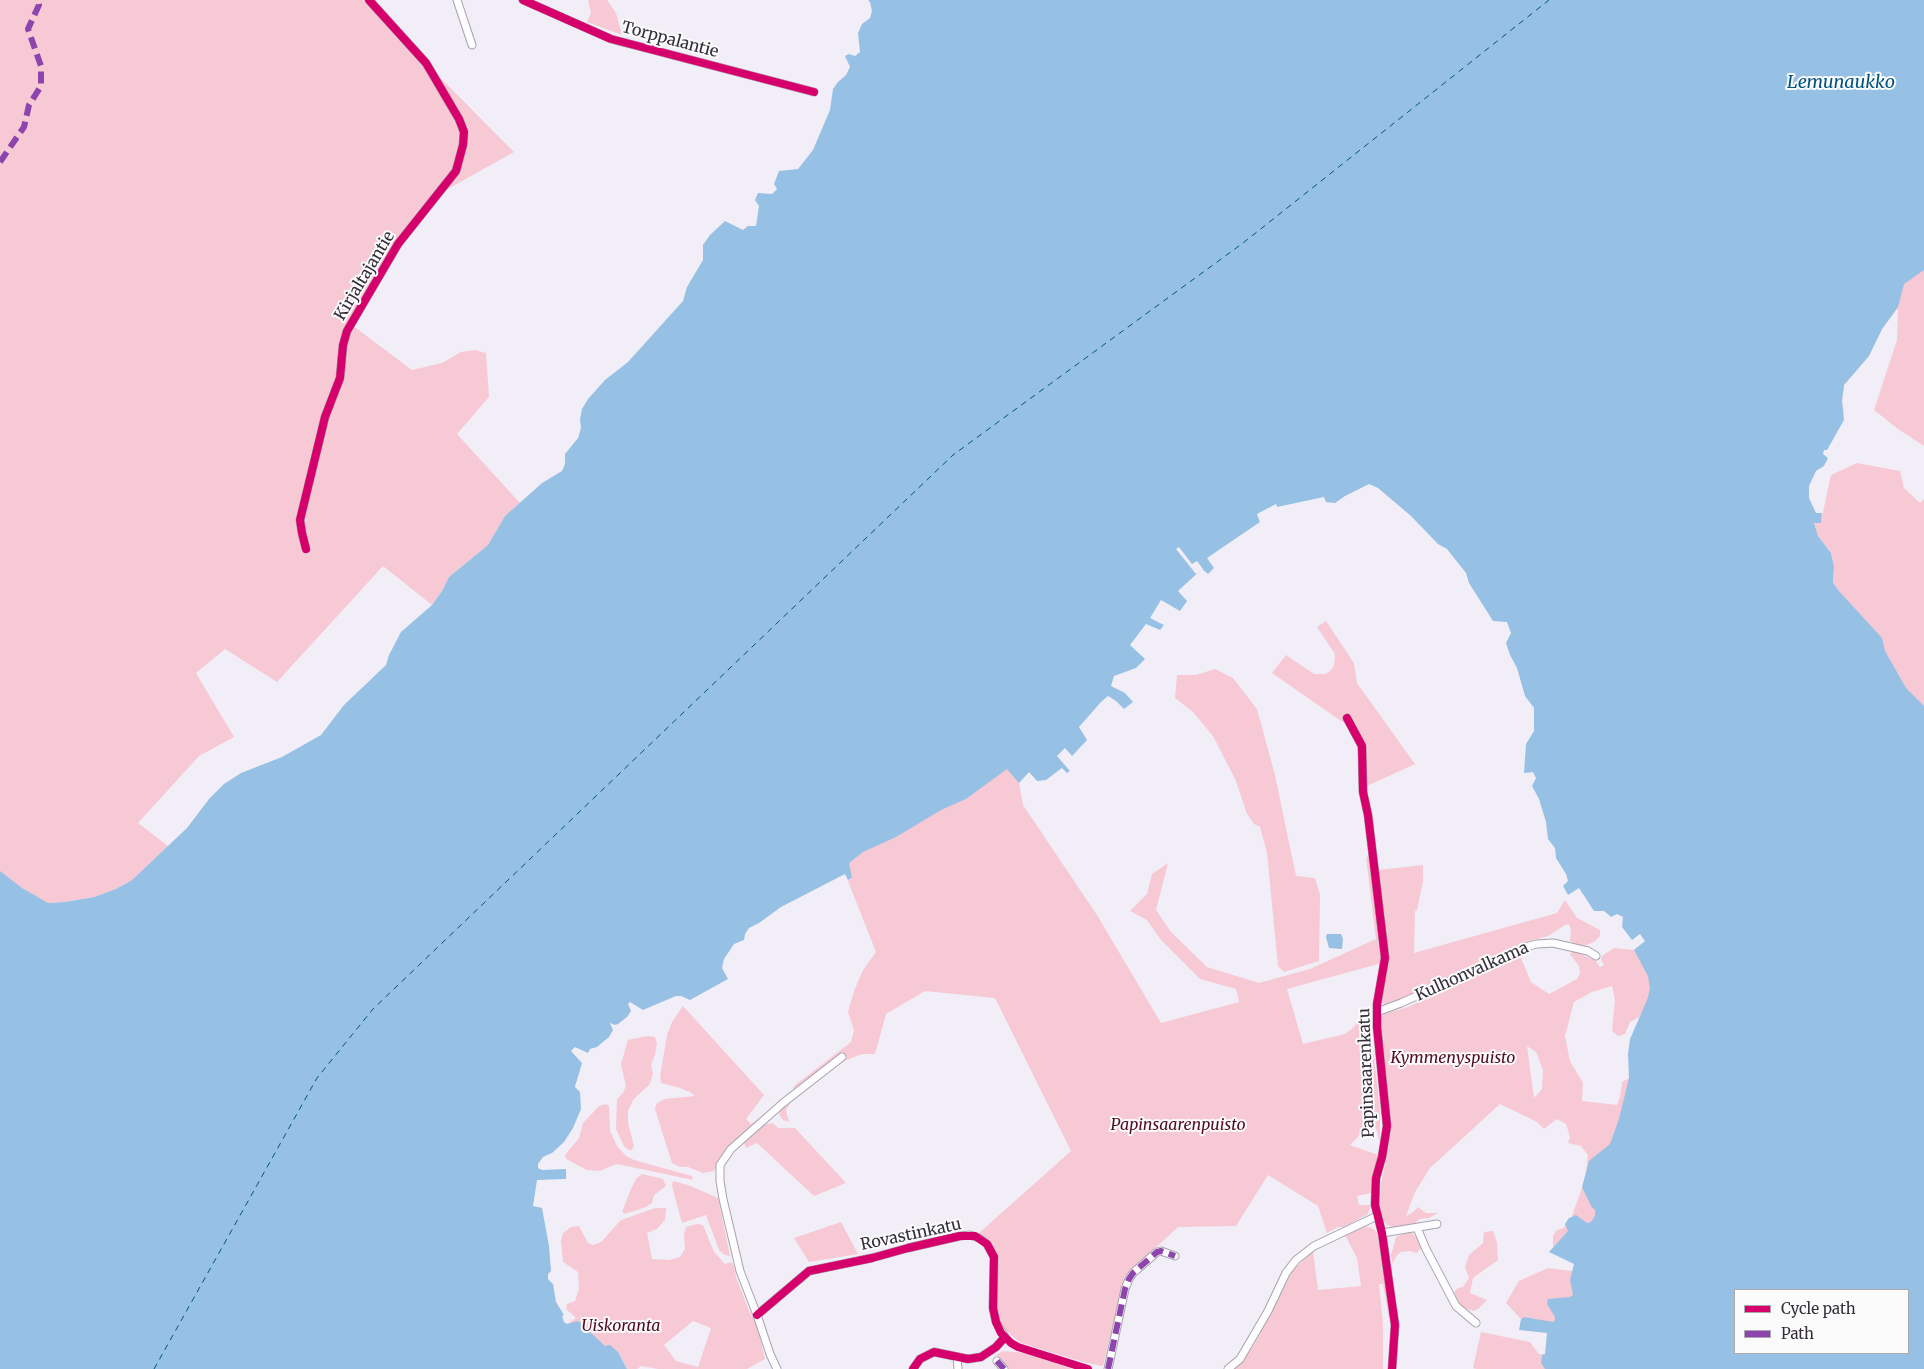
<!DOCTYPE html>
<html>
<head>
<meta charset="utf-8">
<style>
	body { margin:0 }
	#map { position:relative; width:1924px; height:1369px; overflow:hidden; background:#f2eef7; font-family:Merriweather,serif }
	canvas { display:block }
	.legend { position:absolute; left:1734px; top:1289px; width:175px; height:65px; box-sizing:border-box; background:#fbfbfb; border:1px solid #aba9ad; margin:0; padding:6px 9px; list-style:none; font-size:15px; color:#332e39 }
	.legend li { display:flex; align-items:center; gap:10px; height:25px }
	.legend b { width:25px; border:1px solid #aba9ad }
</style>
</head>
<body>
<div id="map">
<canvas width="1924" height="1369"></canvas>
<ul class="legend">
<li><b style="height:6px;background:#d6006c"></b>Cycle path</li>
<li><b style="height:6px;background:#8e44ad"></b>Path</li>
</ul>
</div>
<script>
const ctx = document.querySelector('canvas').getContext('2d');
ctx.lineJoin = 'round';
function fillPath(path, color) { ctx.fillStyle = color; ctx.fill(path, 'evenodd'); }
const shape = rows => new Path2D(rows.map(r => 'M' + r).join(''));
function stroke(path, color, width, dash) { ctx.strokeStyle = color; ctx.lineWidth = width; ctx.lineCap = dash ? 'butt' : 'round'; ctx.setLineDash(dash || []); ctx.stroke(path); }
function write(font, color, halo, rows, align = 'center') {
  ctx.font = font + ' Merriweather,serif'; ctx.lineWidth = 4; ctx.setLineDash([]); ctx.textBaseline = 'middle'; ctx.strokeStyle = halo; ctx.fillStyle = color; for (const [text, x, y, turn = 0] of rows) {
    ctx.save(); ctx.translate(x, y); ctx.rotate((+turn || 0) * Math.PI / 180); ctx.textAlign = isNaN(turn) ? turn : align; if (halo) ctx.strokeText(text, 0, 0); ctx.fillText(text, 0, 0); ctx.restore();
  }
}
const green = shape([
	[0,0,363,0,514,152,430,199,398,239,348,322,412,370,442,363,461,352,475,350,486,353,489,397,457,434,520,503,505,516,488,545,449,577,442,591,432,605,383,566,277,682,225,649,196,673,234,737,199,756,138,823,168,846,132,880,116,889,94,897,65,902,48,903,20,895,0,879],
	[588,0,607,0,616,13,622,35,587,22,591,13],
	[1924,259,1924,446,1898,429,1874,410,1897,340,1898,308,1882,329,1869,356,1844,385,1842,401,1844,414,1833,400,1841,351],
	[1857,463,1900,471,1904,488,1920,503,1924,499,1924,741,1833,581,1834,567,1831,553,1818,536,1814,523,1821,522,1831,475],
	[1326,621,1354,663,1357,683,1415,764,1367,786,1378,870,1423,865,1423,881,1417,910,1415,911,1414,953,1557,913,1565,900,1577,918,1600,930,1600,936,1594,942,1584,946,1575,944,1570,941,1571,929,1569,924,1565,925,1548,936,1526,942,1390,1004,1384,1005,1381,1001,1389,961,1287,989,1303,1044,1345,1034,1353,1028,1359,1020,1366,1020,1370,1023,1380,1109,1380,1143,1377,1131,1374,1125,1368,1127,1350,1145,1378,1155,1371,1193,1357,1196,1359,1205,1371,1205,1368,1214,1344,1227,1338,1227,1327,1233,1318,1206,1268,1175,1236,1226,1178,1227,1125,1276,1103,1366,1083,1362,1021,1343,1005,1330,999,1318,997,1304,998,1255,991,1242,979,1233,1071,1151,995,998,925,991,886,1014,875,1054,862,1054,844,1061,792,1100,786,1110,789,1122,783,1120,779,1114,780,1110,793,1091,794,1086,851,1042,854,1030,848,1012,854,991,863,970,876,952,848,881,852,878,842,855,994,743,1029,772,1019,783,1023,805,1097,915,1161,1023,1239,1002,1236,989,1200,979,1161,940,1147,920,1130,911,1147,894,1152,874,1168,863,1156,910,1171,932,1207,967,1259,983,1310,969,1376,939,1366,857,1369,856,1359,775,1357,743,1344,723,1272,673,1286,655,1314,674,1325,674,1330,671,1334,666,1335,654,1317,627],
	[1215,669,1233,678,1257,709,1275,775,1296,876,1315,878,1320,895,1319,961,1284,972,1278,966,1267,853,1260,827,1254,824,1247,814,1236,781,1213,736,1193,712,1175,698,1177,675,1196,675],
	[1614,948,1634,950,1636,948,1663,988,1644,1008,1639,1017,1630,1022,1625,1034,1618,1036,1612,1031,1615,1000,1612,986,1592,992,1574,1002,1565,1036,1570,1061,1583,1083,1582,1101,1617,1105,1620,1097,1622,1082,1634,1075,1621,1209,1553,1247,1553,1235,1557,1230,1564,1228,1566,1222,1570,1228,1585,1226,1572,1216,1585,1179,1588,1155,1581,1146,1568,1143,1570,1137,1566,1124,1557,1119,1544,1129,1537,1122,1500,1104,1430,1168,1415,1192,1406,1216,1412,1213,1418,1207,1426,1213,1438,1213,1429,1218,1420,1219,1413,1225,1394,1227,1387,1225,1383,1221,1380,1205,1381,1184,1388,1151,1391,1129,1381,1023,1381,1017,1384,1014,1408,1007,1519,953,1531,982,1549,994,1577,979,1580,973,1579,966,1570,954,1573,951,1595,960,1600,967,1604,965,1601,960,1602,956],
	[1527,1046,1536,1052,1543,1070,1542,1089,1534,1098],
	[683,1006,764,1095,746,1119,751,1124,765,1114,726,1150,714,1171,703,1173,688,1167,680,1167,672,1163,655,1109,657,1103,665,1099,695,1096,690,1092,677,1087,661,1083,660,1077,667,1035,672,1022],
	[647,1036,655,1037,657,1044,655,1055,651,1065,653,1074,650,1084,633,1100,628,1111,628,1123,634,1146,632,1150,629,1150,624,1146,616,1129,617,1099,623,1093,626,1086,621,1064,628,1040],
	[606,1104,609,1106,610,1131,617,1146,626,1156,634,1160,692,1176,693,1180,617,1164,599,1171,587,1170,566,1159,565,1155,579,1138,583,1123,599,1106],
	[773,1123,778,1128,795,1128,846,1183,814,1196,757,1143,746,1148,743,1141,762,1125],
	[642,1174,663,1179,666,1186,654,1195,652,1203,646,1207,625,1214,622,1212,631,1189,636,1179],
	[673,1181,688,1185,718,1198,730,1256,725,1255,719,1250,706,1215,682,1223,672,1186],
	[655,1208,666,1208,665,1220,657,1229,647,1233,652,1259,669,1260,680,1257,685,1249,684,1235,686,1227,697,1224,703,1225,714,1252,725,1264,731,1262,734,1266,736,1277,749,1311,756,1322,765,1359,747,1369,658,1369,641,1366,637,1369,627,1369,620,1355,599,1351,564,1322,567,1324,576,1318,566,1309,567,1304,575,1301,579,1288,578,1272,563,1262,561,1241,563,1233,571,1227,579,1226,588,1243,593,1245,601,1242,621,1220],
	[693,1321,711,1328,698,1367,676,1361,664,1345],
	[841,1222,858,1254,809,1262,794,1238],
	[1366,1226,1374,1229,1377,1233,1390,1315,1389,1318,1383,1284,1379,1284,1383,1325,1383,1369,1234,1369,1243,1360,1254,1345,1293,1270,1313,1251,1318,1290,1361,1286,1357,1258,1345,1235],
	[1493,1231,1497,1243,1498,1260,1473,1278,1470,1293,1487,1300,1478,1309,1473,1311,1465,1308,1457,1301,1454,1292,1458,1288,1463,1287,1469,1278,1465,1267,1469,1255,1483,1243,1484,1232],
	[1406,1233,1412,1233,1418,1238,1421,1248,1417,1253,1410,1251,1401,1252,1397,1255,1392,1264,1391,1255,1396,1237],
	[1548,1268,1580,1272,1589,1335,1524,1317,1521,1319,1506,1303,1519,1281],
	[1481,1332,1530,1342,1539,1354,1559,1355,1621,1369,1476,1369,1473,1368],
	[1003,1351,1025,1353,1073,1369,1008,1369,996,1355]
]);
const water = shape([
	[868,0,1924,0,1924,270,1904,284,1898,307,1882,329,1869,356,1844,385,1842,401,1844,420,1827,450,1824,450,1823,454,1828,458,1824,466,1816,471,1809,486,1809,498,1816,513,1822,513,1821,523,1814,523,1818,536,1831,553,1834,567,1833,582,1838,590,1882,638,1885,651,1906,688,1924,706,1924,1369,1545,1369,1541,1363,1542,1355,1545,1354,1547,1333,1519,1330,1521,1319,1524,1317,1553,1322,1555,1320,1555,1317,1547,1304,1548,1299,1570,1297,1573,1295,1570,1280,1574,1264,1549,1252,1568,1231,1565,1224,1569,1218,1576,1215,1587,1223,1591,1222,1595,1216,1595,1210,1591,1206,1582,1187,1589,1161,1610,1144,1619,1119,1629,1078,1628,1054,1630,1039,1647,1000,1650,989,1648,976,1634,950,1645,941,1640,934,1632,940,1622,927,1623,917,1617,914,1611,917,1604,911,1594,911,1579,888,1568,895,1563,886,1568,881,1566,874,1556,858,1555,848,1548,839,1546,822,1539,799,1532,786,1536,778,1533,772,1524,773,1526,744,1534,731,1534,708,1525,696,1517,668,1510,655,1506,643,1511,633,1507,622,1493,621,1469,583,1466,573,1447,549,1438,544,1411,516,1378,488,1369,484,1345,496,1335,503,1326,502,1324,497,1277,507,1276,504,1257,514,1260,522,1207,558,1214,568,1208,574,1202,569,1178,591,1187,601,1180,611,1161,600,1150,618,1164,625,1160,630,1146,624,1130,645,1145,659,1136,668,1114,676,1111,686,1125,693,1133,702,1124,709,1116,701,1108,696,1101,702,1079,727,1087,740,1072,756,1065,748,1057,756,1070,771,1067,773,1062,768,1046,780,1037,781,1029,772,1019,783,1007,769,966,799,941,810,896,837,863,852,849,863,852,878,848,880,845,874,781,907,759,923,749,928,745,934,744,940,734,944,724,959,722,968,728,979,690,1000,681,996,676,996,643,1010,630,1002,628,1004,631,1011,627,1017,618,1024,615,1025,610,1023,613,1030,609,1037,597,1047,590,1049,583,1063,575,1087,580,1092,581,1109,573,1128,564,1142,552,1153,543,1157,538,1164,538,1168,542,1170,566,1169,566,1179,537,1180,533,1206,542,1208,549,1246,551,1271,548,1274,548,1279,553,1284,556,1302,564,1315,562,1316,564,1322,567,1324,578,1321,605,1346,610,1345,618,1352,627,1369,0,1369,0,871,22,888,48,903,65,902,94,897,116,889,132,880,187,828,209,799,224,784,241,773,282,757,321,735,344,705,386,665,389,655,401,632,432,605,442,591,449,577,488,545,505,516,542,483,562,471,565,464,565,454,578,438,581,428,580,419,582,409,588,399,605,380,628,362,683,301,687,287,703,260,703,245,710,235,725,221,743,230,748,226,756,226,759,206,755,200,758,193,772,194,777,189,774,184,779,171,798,169,813,150,830,110,833,89,838,82,846,75,850,67,845,56,849,54,855,56,860,52,858,33,862,24,870,18,872,11,870,2],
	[1735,1290,1908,1290,1908,1353,1735,1353],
	[1327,934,1341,934,1343,939,1342,949,1329,948,1326,937]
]);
const pier = shape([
	[1179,547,1192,564,1197,561,1203,569,1196,574,1176,549],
	[575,1047,590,1054,584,1065,578,1088,575,1087,582,1063,571,1051]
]);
const ferry = shape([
	[154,1369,317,1078,373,1009,953,455,1243,243,1549,0]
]);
const minor = shape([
	[457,0,472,45],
	[523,0,611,39,814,92],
	[306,549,302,533,300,520,325,417,340,378,343,345,347,331,398,244,456,171,463,145,464,132,459,119,426,63,369,0],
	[1347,718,1362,746,1363,792,1368,815,1384,949,1385,958,1377,1004,1377,1027,1387,1126,1382,1157,1376,1178,1375,1205,1382,1233,1395,1325,1392,1369],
	[1377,1012,1401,1003,1525,947,1537,944,1553,943,1588,951,1596,956],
	[1417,1228,1426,1249,1456,1306,1476,1323],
	[1382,1233,1437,1224],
	[757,1315,809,1271,872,1258,908,1248,960,1236,970,1235,979,1238,987,1244,994,1257,993,1308,996,1322,1005,1337,996,1347,981,1357,968,1359,934,1352,920,1359,913,1369],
	[957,1357,958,1369],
	[997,1361,1004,1369],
	[777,1369,770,1354,757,1315,740,1271,723,1199,720,1181,720,1165,731,1149,783,1103,842,1057],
	[1108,1369,1125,1289,1129,1279,1133,1273,1157,1252,1161,1251,1175,1256],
	[1228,1369,1240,1359,1268,1311,1286,1273,1296,1260,1314,1246,1377,1216]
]);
const quiet = shape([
	[0,162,24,127,29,105,41,86,41,66,28,29,39,5,38,0],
	[997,1361,1004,1369],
	[1108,1369,1125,1289,1129,1279,1133,1273,1157,1252,1161,1251,1175,1256]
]);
const cycleway = shape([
	[523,0,611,39,814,92],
	[306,549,302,533,300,520,325,417,340,378,343,345,347,331,398,244,456,171,463,145,464,132,459,119,426,63,369,0],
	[1347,718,1362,746,1363,792,1368,815,1384,949,1385,958,1377,1004,1377,1027,1387,1126,1382,1157,1376,1178,1375,1205,1382,1233,1395,1325,1392,1369],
	[757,1315,809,1271,872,1258,908,1248,960,1236,975,1236,987,1244,994,1257,993,1308,996,1322,1001,1333,1011,1343,1018,1347,1088,1369],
	[913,1369,920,1359,934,1352,968,1359,981,1357,996,1347,1005,1337]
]);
const streetNames = [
	["Torppalantie",670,40,15],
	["Kirjaltajantie",365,276,-59],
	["Kulhonvalkama",1472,972,-24],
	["Papinsaarenkatu",1367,1073,-92],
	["Rovastinkatu",911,1235,-12]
];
const parkNames = [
	["Kymmenyspuisto",1453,1058],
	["Papinsaarenpuisto",1178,1125],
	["Uiskoranta",621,1326]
];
const waterNames = [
	["Lemunaukko",1841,83]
];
fillPath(green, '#f6c9d4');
fillPath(water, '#96c1e5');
fillPath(pier, '#f2eef7');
stroke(ferry, '#005380', 1, [6, 5]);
stroke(minor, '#a7a3ac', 9);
stroke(minor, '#fdfcfe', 7);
stroke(quiet, '#8e44ad', 6, [12, 6]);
stroke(cycleway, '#d6006c', 8);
write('16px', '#332e39', '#fbfbfb', streetNames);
write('italic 16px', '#510c21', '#fbfbfb', parkNames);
write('italic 18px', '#005380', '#fbfbfb', waterNames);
</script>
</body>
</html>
